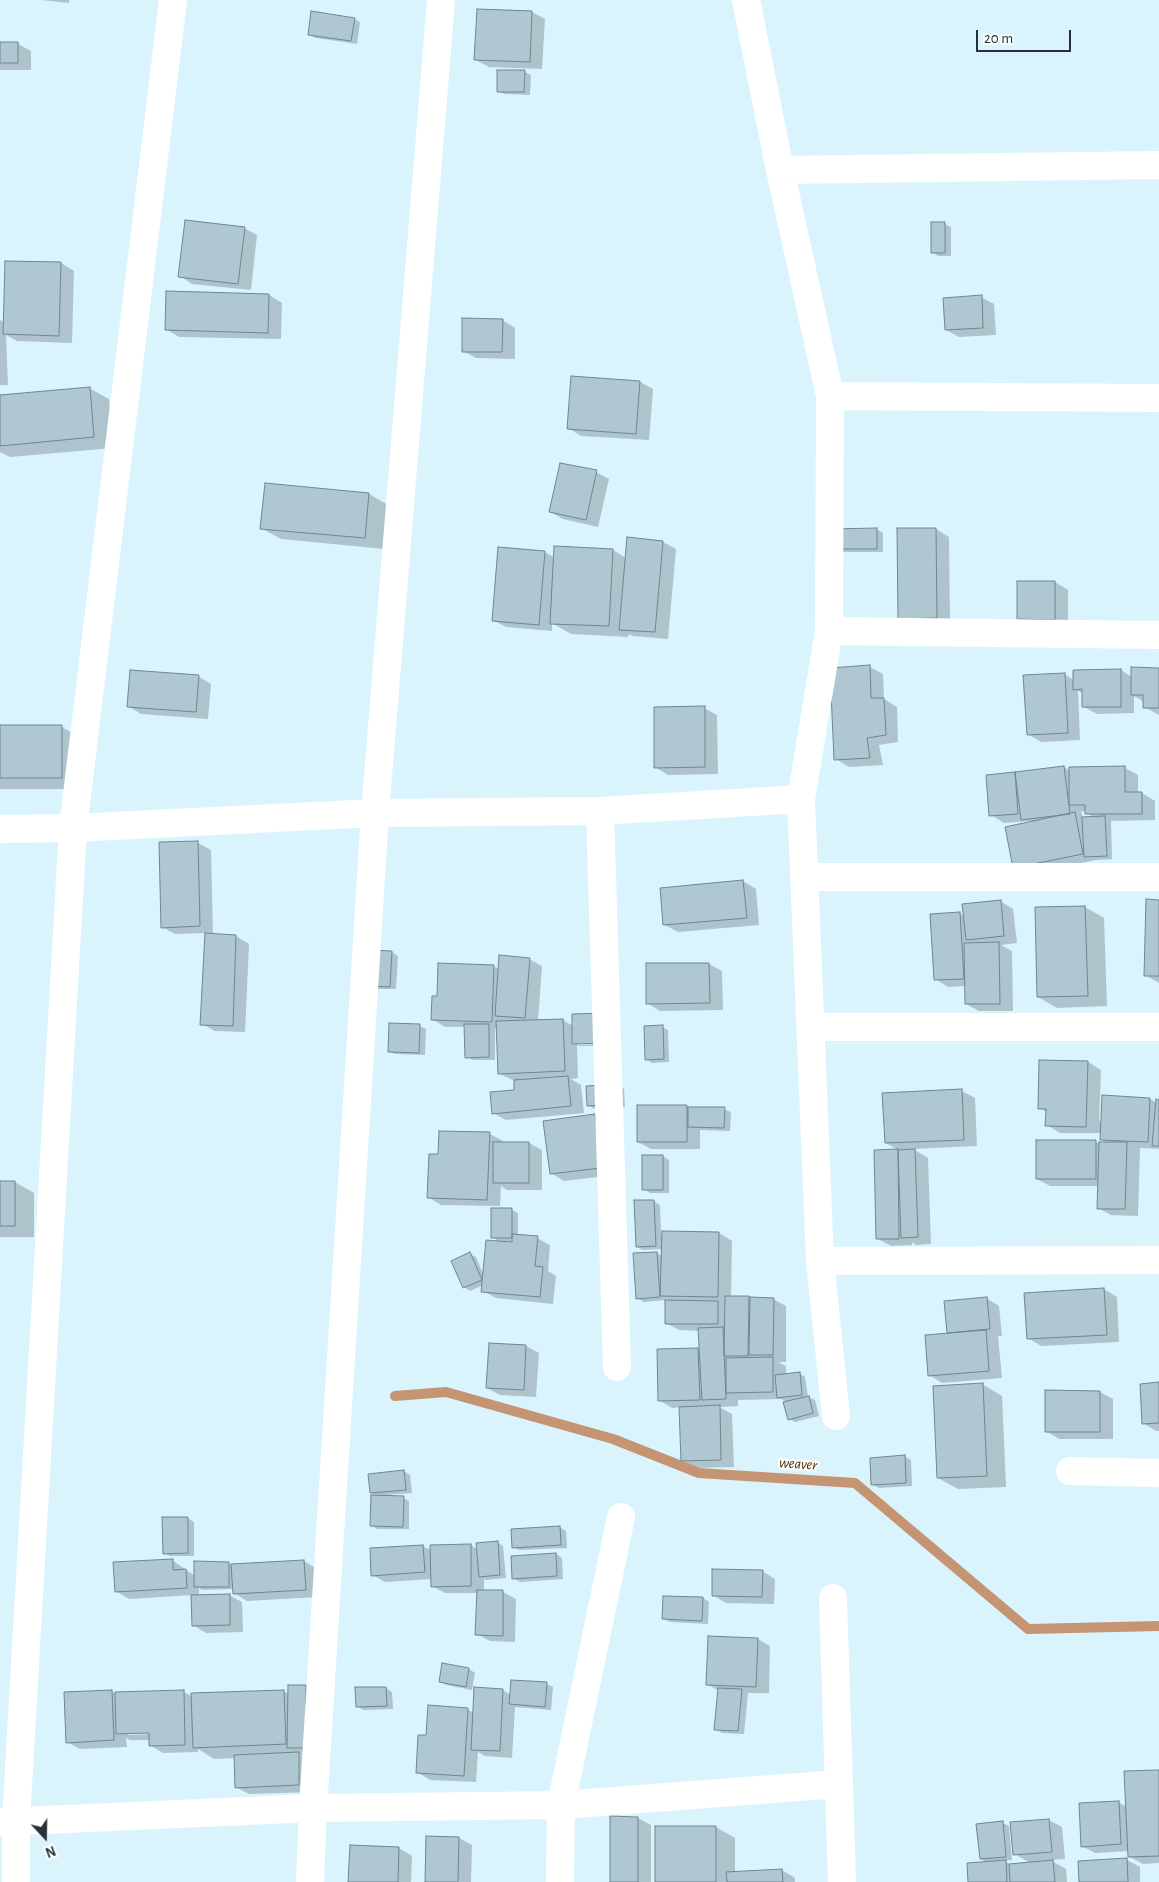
<!DOCTYPE html>
<html>
<head>
<meta charset="utf-8">
<style>
	body { margin:0 }
	#map { position:relative; width:1159px; height:1882px; overflow:hidden; background:#daf4fe; font-family:"Alegreya Sans",sans-serif }
	canvas { display:block }
	.north { position:absolute; left:20px; top:1812px; width:50px; height:50px; -webkit-text-stroke:4px #f8fdff; paint-order:stroke; rotate:159deg; font-size:14px; font-weight:700; line-height:20px; text-align:center; color:#283236 }
	.north::after { content:''; display:block; margin:auto; width:18px; height:22px; background:#283236; clip-path:polygon(50% 0,100% 100%,50% 72%,0 100%) }
	.scale { position:absolute; left:976px; top:30px; width:95px; height:22px; box-sizing:border-box; border:2px solid #283236; border-top:0; padding-left:6px; font-size:15px; line-height:18px; white-space:nowrap; color:#283236; -webkit-text-stroke:4px #f8fdff; paint-order:stroke }
</style>
</head>
<body>
<div id="map">
<canvas width="1159" height="1882"></canvas>
<div class="north">N</div>
<div class="scale">20 m</div>
</div>
<script>
const ctx = document.querySelector('canvas').getContext('2d');
ctx.lineJoin = 'round';
function fillPath(path, color) { ctx.fillStyle = color; ctx.fill(path, 'evenodd'); }
const shape = rows => new Path2D(rows.map(r => 'M' + r).join(''));
function stroke(path, color, width, dash) { ctx.strokeStyle = color; ctx.lineWidth = width; ctx.lineCap = dash ? 'butt' : 'round'; ctx.setLineDash(dash || []); ctx.stroke(path); }
function write(font, color, halo, rows, align = 'center') {
  ctx.font = font + ' "Alegreya Sans",sans-serif'; ctx.lineWidth = 4.5; ctx.setLineDash([]); ctx.textBaseline = 'middle'; ctx.strokeStyle = halo; ctx.fillStyle = color; for (const [text, x, y, turn = 0] of rows) {
    ctx.save(); ctx.translate(x, y); ctx.rotate((+turn || 0) * Math.PI / 180); ctx.textAlign = isNaN(turn) ? turn : align; if (halo) ctx.strokeText(text, 0, 0); ctx.fillText(text, 0, 0); ctx.restore();
  }
}
const shadow = shape([
	[41,0,69,0,69,3],
	[532,12,545,19,542,69,489,67,476,60],
	[354,19,360,22,357,44,316,38,309,35],
	[0,44,18,44,31,51,31,70,0,70],
	[525,72,531,75,530,95,504,94,498,91],
	[945,224,951,227,951,256,938,256,932,252],
	[244,228,257,235,251,290,192,284,180,276],
	[61,263,74,271,72,343,17,341,6,335,8,385,0,385,0,320,5,323],
	[167,293,269,295,282,303,281,339,179,337,166,329],
	[981,297,994,304,996,335,959,337,946,330],
	[502,320,515,328,515,359,476,358,463,351],
	[640,382,653,389,649,440,581,436,568,428],
	[89,388,109,399,113,448,10,457,0,452,0,396],
	[596,472,609,479,598,527,563,519,551,512],
	[266,484,369,494,388,505,384,549,281,539,261,528],
	[877,529,883,533,883,552,838,552,832,549],
	[936,529,949,537,950,625,912,626],
	[663,542,676,549,668,639,633,636,629,634,628,637,571,634,552,623,552,631,506,627,493,620,545,552,555,558,613,550,626,558],
	[1055,582,1068,590,1068,626,1032,626,1019,618],
	[870,667,883,674,884,699,897,707,898,742,879,745,883,765,849,767,836,759],
	[1159,669,1159,715,1144,707,1144,702,1134,696,1134,713,1097,714,1084,707,1084,694,1078,691,1080,740,1041,742,1028,734,1064,674,1074,680,1121,670,1132,677],
	[198,676,211,684,208,719,141,714,128,706],
	[704,708,717,715,718,774,668,775,655,767],
	[0,727,62,727,81,738,81,789,0,789],
	[1064,767,1070,771,1125,768,1138,775,1138,793,1142,793,1155,801,1155,820,1111,821,1112,859,1096,860,1027,874,1030,821,1004,823,991,815,988,776],
	[1081,811,1086,812,1094,818,1083,818],
	[198,843,211,850,213,935,236,936,249,944,245,1032,215,1031,202,1024,206,933,175,934,162,927],
	[743,881,756,889,759,925,678,932,665,925],
	[1000,901,1013,909,1017,943,1001,945,1012,951,1013,1011,979,1011,966,1004,966,986,948,987,935,979,960,914,964,916],
	[1159,901,1159,983,1145,975],
	[1085,907,1104,918,1107,1006,1057,1008,1038,997],
	[392,952,398,956,396,989,375,989],
	[529,959,542,966,538,1021,563,1020,573,1026,578,1045,614,1044,614,1046,580,1046,577,1045,578,1078,571,1079,581,1085,584,1113,506,1120,493,1113,515,1091,515,1081,500,1074,498,1028,495,1028,495,1060,473,1060,467,1057,466,1027,445,1027,432,1019,438,998,493,966,499,969],
	[709,964,722,971,723,1010,660,1011,647,1003,647,965],
	[420,1026,426,1029,425,1055,395,1054,389,1051],
	[662,1027,668,1030,669,1062,652,1063,646,1059],
	[1088,1062,1101,1070,1099,1121,1150,1099,1157,1103,1159,1101,1159,1149,1140,1148,1138,1216,1111,1215,1098,1208,1099,1186,1050,1186,1037,1179,1095,1141,1098,1143,1107,1143,1101,1139,1101,1133,1060,1133,1047,1125,1047,1112,1039,1108],
	[618,1085,624,1089,625,1107,594,1109,588,1105],
	[962,1091,975,1098,977,1146,913,1149,928,1158,931,1244,916,1245,912,1242,912,1245,891,1246,878,1239,876,1151,900,1151,886,1143],
	[639,1106,687,1106,691,1109,724,1109,731,1112,730,1131,700,1130,700,1149,651,1149,638,1142],
	[595,1116,608,1123,614,1175,564,1181,551,1173],
	[490,1134,503,1141,503,1143,529,1143,542,1150,542,1190,507,1190,501,1186,500,1206,441,1205,428,1197,439,1156],
	[663,1156,669,1160,669,1193,650,1193,644,1189],
	[0,1182,15,1182,34,1193,34,1237,0,1237],
	[654,1201,660,1205,661,1233,719,1233,732,1241,731,1298,773,1299,786,1306,786,1362,778,1362,786,1366,786,1375,799,1373,805,1377,808,1397,815,1400,819,1416,795,1422,789,1419,787,1402,781,1399,738,1400,738,1406,719,1407,732,1414,734,1467,695,1468,682,1460,681,1407,672,1408,659,1400,698,1349,701,1351,700,1331,679,1330,666,1323,672,1302,666,1298,666,1300,644,1302,637,1298,635,1254,657,1253,662,1256,662,1249,643,1250,637,1247],
	[512,1210,518,1213,518,1236,537,1238,550,1245,548,1271,556,1276,553,1304,496,1298,483,1291,483,1285,470,1291,464,1287,470,1254,476,1257,484,1276,513,1244,513,1241,500,1242,493,1237],
	[1104,1289,1117,1297,1119,1342,1041,1346,1028,1338],
	[986,1298,999,1306,1002,1336,998,1336,1002,1378,942,1383,929,1375,948,1334,945,1302],
	[526,1346,539,1353,536,1397,500,1395,487,1388],
	[982,1384,1002,1396,1006,1487,958,1489,938,1478],
	[1159,1384,1159,1431,1156,1431,1143,1423],
	[1046,1392,1100,1392,1113,1399,1113,1439,1059,1439,1046,1431],
	[904,1456,911,1460,912,1486,879,1488,873,1485],
	[404,1471,410,1475,412,1493,386,1495,386,1497,403,1498,409,1501,409,1529,377,1529,371,1525,378,1497,371,1493],
	[187,1518,194,1522,194,1556,170,1556,164,1553],
	[559,1527,566,1531,567,1548,519,1550,513,1547],
	[497,1542,503,1546,506,1578,486,1580,484,1579,484,1591,503,1592,516,1599,515,1642,490,1641,477,1634,478,1593,445,1593,432,1586,432,1579,385,1582,372,1575,371,1550,423,1546,432,1551,471,1545,478,1550],
	[556,1554,562,1558,563,1579,520,1582,513,1578],
	[172,1560,195,1576,228,1563,233,1565,304,1561,317,1569,319,1597,247,1601,234,1593,234,1589,202,1590,199,1588,199,1596,229,1595,242,1602,243,1632,206,1633,193,1625,193,1595,129,1599,116,1591],
	[762,1571,775,1579,774,1604,726,1603,713,1595],
	[703,1598,709,1602,708,1624,670,1622,664,1619],
	[758,1639,770,1646,769,1693,748,1693,744,1734,722,1733,716,1729,719,1691,707,1684],
	[469,1669,475,1673,472,1690,446,1685,440,1681],
	[547,1684,553,1687,551,1710,515,1707,512,1758,485,1756,478,1752,476,1782,430,1780,417,1772,427,1736,467,1709,474,1713,503,1690,511,1695],
	[306,1686,319,1694,305,1755,301,1755,311,1761,312,1792,249,1794,236,1787,235,1758,214,1759,198,1749,198,1752,163,1753,150,1745,150,1740,130,1740,126,1738,127,1747,80,1749,67,1742,112,1691,116,1694,184,1692,193,1697,283,1691,289,1694],
	[128,1732,155,1732,155,1734,128,1735],
	[386,1688,392,1692,393,1709,363,1710,357,1706,357,1689],
	[1159,1771,1159,1863,1143,1864,1130,1857,1129,1851,1095,1853,1082,1846,1118,1802,1127,1807],
	[611,1817,638,1818,651,1825,651,1882,611,1882],
	[1049,1820,1062,1827,1065,1859,1050,1860,1066,1869,1067,1882,969,1882,988,1863,981,1859,1003,1823,1009,1826,1012,1860,1004,1861,1012,1865,1030,1863,1015,1854],
	[716,1827,735,1838,735,1873,782,1870,795,1878,795,1882,656,1882],
	[459,1838,472,1845,471,1882,426,1882],
	[399,1848,412,1856,411,1882,350,1882],
	[1127,1860,1140,1867,1140,1882,1080,1882]
]);
const stream = shape([
	[395,1396,446,1392,613,1439,699,1473,855,1483,1028,1629,1159,1626]
]);
const building = shape([
	[477,9,532,11,530,62,474,60,477,9],
	[311,11,355,18,351,41,308,35,311,11],
	[0,42,18,42,18,63,0,63,0,42],
	[497,70,525,70,524,92,497,92,497,70],
	[185,220,245,227,238,284,178,277,185,220],
	[931,222,945,222,945,253,931,253,931,222],
	[5,261,61,262,59,336,3,334,5,261],
	[166,291,269,294,268,333,165,330,166,291],
	[982,295,983,328,945,330,943,298,982,295],
	[462,318,503,319,502,352,462,352,462,318],
	[571,376,640,381,636,434,567,429,571,376],
	[90,387,94,437,0,446,0,395,90,387],
	[560,463,597,470,586,520,549,512,560,463],
	[265,483,369,493,365,538,260,529,265,483],
	[877,528,877,549,830,549,830,529,877,528],
	[897,528,936,528,937,618,898,619,897,528],
	[627,537,663,541,655,632,619,630,627,537],
	[554,546,613,549,609,626,550,624,554,546],
	[498,547,545,551,539,625,492,621,498,547],
	[1017,581,1055,581,1055,620,1017,619,1017,581],
	[870,665,871,698,884,698,886,735,867,738,870,758,834,760,830,668,870,665],
	[1131,667,1159,668,1159,708,1143,708,1143,695,1131,695,1131,667],
	[1121,669,1121,707,1082,707,1082,689,1073,690,1073,670,1121,669],
	[130,670,199,675,196,712,127,707,130,670],
	[1065,673,1068,733,1027,735,1023,675,1065,673],
	[705,706,705,767,654,768,654,707,705,706],
	[0,725,62,725,62,778,0,778,0,725],
	[1064,766,1070,814,1021,820,1015,772,1064,766],
	[1125,766,1125,792,1142,792,1142,814,1085,814,1085,805,1069,805,1069,767,1125,766],
	[1015,772,1018,814,989,816,986,775,1015,772],
	[1075,812,1083,854,1013,868,1005,827,1075,812],
	[1105,816,1107,856,1084,857,1082,817,1105,816],
	[198,841,200,926,161,928,159,842,198,841],
	[743,880,747,918,663,925,660,888,743,880],
	[1146,899,1159,900,1159,976,1144,976,1146,899],
	[1001,900,1004,936,966,940,962,904,1001,900],
	[1085,906,1088,996,1037,997,1035,907,1085,906],
	[960,912,964,979,934,980,930,914,960,912],
	[205,933,236,935,233,1026,200,1025,205,933],
	[999,942,1000,1004,965,1004,964,943,999,942],
	[369,950,392,951,390,987,368,986,369,950],
	[499,955,530,958,525,1018,495,1016,499,955],
	[438,963,494,965,492,1022,431,1020,432,996,437,996,438,963],
	[646,963,709,963,710,1003,646,1004,646,963],
	[607,1013,608,1043,572,1044,572,1014,607,1013],
	[563,1019,565,1071,498,1074,496,1021,563,1019],
	[389,1023,420,1024,419,1053,388,1052,389,1023],
	[464,1024,489,1024,489,1057,465,1058,464,1024],
	[663,1025,664,1059,645,1060,644,1026,663,1025],
	[1039,1060,1088,1061,1086,1127,1045,1126,1046,1109,1038,1109,1039,1060],
	[568,1076,571,1106,492,1114,490,1092,514,1090,514,1080,568,1076],
	[618,1084,619,1104,587,1106,586,1086,618,1084],
	[962,1089,964,1140,885,1143,882,1093,962,1089],
	[1102,1095,1150,1098,1148,1142,1100,1140,1102,1095],
	[1156,1099,1159,1100,1159,1146,1152,1146,1156,1099],
	[637,1105,687,1105,687,1142,637,1142,637,1105],
	[688,1107,725,1107,724,1128,688,1127,688,1107],
	[595,1114,601,1168,550,1174,543,1121,595,1114],
	[439,1131,490,1132,487,1200,427,1198,429,1154,438,1154,439,1131],
	[1036,1140,1096,1140,1096,1179,1036,1179,1036,1140],
	[493,1142,529,1142,529,1183,493,1183,493,1142],
	[1099,1142,1127,1142,1125,1209,1097,1209,1099,1142],
	[898,1149,899,1239,876,1239,874,1150,898,1149],
	[915,1149,918,1237,901,1238,898,1150,915,1149],
	[642,1155,663,1155,663,1190,642,1190,642,1155],
	[0,1181,15,1181,15,1226,0,1226,0,1181],
	[634,1200,654,1200,656,1246,636,1247,634,1200],
	[491,1208,512,1208,512,1238,491,1238,491,1208],
	[662,1231,719,1232,718,1297,660,1296,662,1231],
	[512,1234,538,1236,535,1266,543,1267,540,1297,481,1292,486,1240,512,1242,512,1234],
	[470,1252,482,1280,463,1288,451,1261,470,1252],
	[657,1252,660,1297,636,1299,633,1253,657,1252],
	[1104,1288,1107,1335,1027,1339,1024,1293,1104,1288],
	[725,1296,749,1296,748,1356,724,1356,725,1296],
	[750,1297,774,1298,773,1355,749,1355,750,1297],
	[987,1297,990,1329,947,1333,944,1301,987,1297],
	[665,1300,718,1301,718,1324,665,1324,665,1300],
	[723,1327,726,1399,702,1400,698,1328,723,1327],
	[986,1330,989,1371,928,1376,925,1335,986,1330],
	[489,1343,526,1345,524,1390,486,1388,489,1343],
	[698,1348,700,1400,658,1401,657,1349,698,1348],
	[773,1357,773,1392,726,1393,726,1358,773,1357],
	[800,1372,802,1395,777,1398,775,1375,800,1372],
	[1159,1382,1159,1423,1142,1424,1140,1384,1159,1382],
	[983,1383,987,1476,937,1478,933,1386,983,1383],
	[1045,1390,1100,1391,1100,1432,1045,1432,1045,1390],
	[809,1396,813,1413,788,1420,783,1402,809,1396],
	[720,1405,721,1460,681,1461,679,1407,720,1405],
	[905,1455,906,1483,871,1485,870,1458,905,1455],
	[404,1470,406,1490,370,1493,368,1474,404,1470],
	[371,1495,404,1496,403,1527,370,1526,371,1495],
	[162,1517,188,1517,188,1553,163,1554,162,1517],
	[560,1526,561,1545,512,1548,511,1529,560,1526],
	[498,1541,500,1575,479,1577,476,1543,498,1541],
	[471,1544,471,1586,431,1587,430,1545,471,1544],
	[423,1545,425,1572,371,1576,370,1548,423,1545],
	[556,1553,557,1576,512,1579,511,1556,556,1553],
	[173,1559,173,1570,186,1569,187,1588,115,1592,113,1562,173,1559],
	[304,1560,306,1590,233,1594,231,1564,304,1560],
	[194,1561,229,1562,229,1587,194,1587,194,1561],
	[712,1569,763,1570,762,1597,712,1596,712,1569],
	[477,1590,503,1590,503,1636,475,1635,477,1590],
	[230,1594,230,1625,192,1626,191,1595,230,1594],
	[663,1596,703,1597,702,1621,662,1619,663,1596],
	[708,1636,758,1638,756,1687,706,1685,708,1636],
	[442,1663,469,1668,466,1687,439,1682,442,1663],
	[511,1680,547,1682,545,1707,509,1704,511,1680],
	[288,1685,306,1685,306,1748,287,1748,288,1685],
	[355,1687,386,1687,387,1706,356,1707,355,1687],
	[474,1687,503,1689,500,1751,471,1750,474,1687],
	[718,1688,742,1689,738,1731,714,1730,718,1688],
	[112,1690,114,1740,66,1743,64,1692,112,1690],
	[184,1690,185,1745,149,1746,149,1733,116,1734,115,1692,184,1690],
	[284,1690,286,1744,193,1748,191,1693,284,1690],
	[428,1705,468,1708,464,1776,416,1773,418,1735,426,1735,428,1705],
	[299,1752,299,1785,235,1788,234,1755,299,1752],
	[1159,1770,1159,1856,1128,1857,1124,1771,1159,1770],
	[1119,1801,1121,1844,1081,1847,1079,1803,1119,1801],
	[610,1816,638,1817,638,1882,610,1882,610,1816],
	[1049,1819,1052,1852,1013,1855,1010,1822,1049,1819],
	[1003,1821,1006,1857,980,1859,976,1824,1003,1821],
	[655,1826,716,1826,716,1882,655,1882,655,1826],
	[426,1836,459,1837,458,1882,425,1882,426,1836],
	[350,1845,399,1847,398,1882,348,1882,350,1845],
	[1127,1858,1128,1882,1079,1882,1078,1861,1127,1858],
	[1006,1860,1007,1882,968,1882,967,1863,1006,1860],
	[1053,1860,1055,1882,1010,1882,1009,1864,1053,1860],
	[782,1869,783,1882,727,1882,726,1872,782,1869]
]);
const street = shape([
	[746,0,780,170,830,396,829,631,801,799,820,1261,836,1416],
	[780,170,1159,165],
	[830,396,1159,398],
	[829,631,1159,635],
	[600,811,617,1367],
	[0,829,73,828,375,813,600,811,801,799],
	[805,877,1159,877],
	[811,1027,1159,1027],
	[820,1261,1159,1260],
	[1070,1471,1159,1473],
	[833,1598,842,1882],
	[0,1822,313,1808,561,1805,839,1784],
	[16,1882,16,1821,73,828,173,0],
	[310,1882,313,1808,375,813,441,0],
	[560,1882,561,1805,621,1517]
]);
const waterNames = [
	["weaver",798,1464,4]
];
fillPath(shadow, '#0003');
stroke(stream, '#c49473', 10);
fillPath(building, '#aec7d1');
stroke(building, '#6e868f', 1);
stroke(street, '#fff', 28);
write('italic 15px', '#572a00', '#f8fdff', waterNames);
</script>
</body>
</html>
